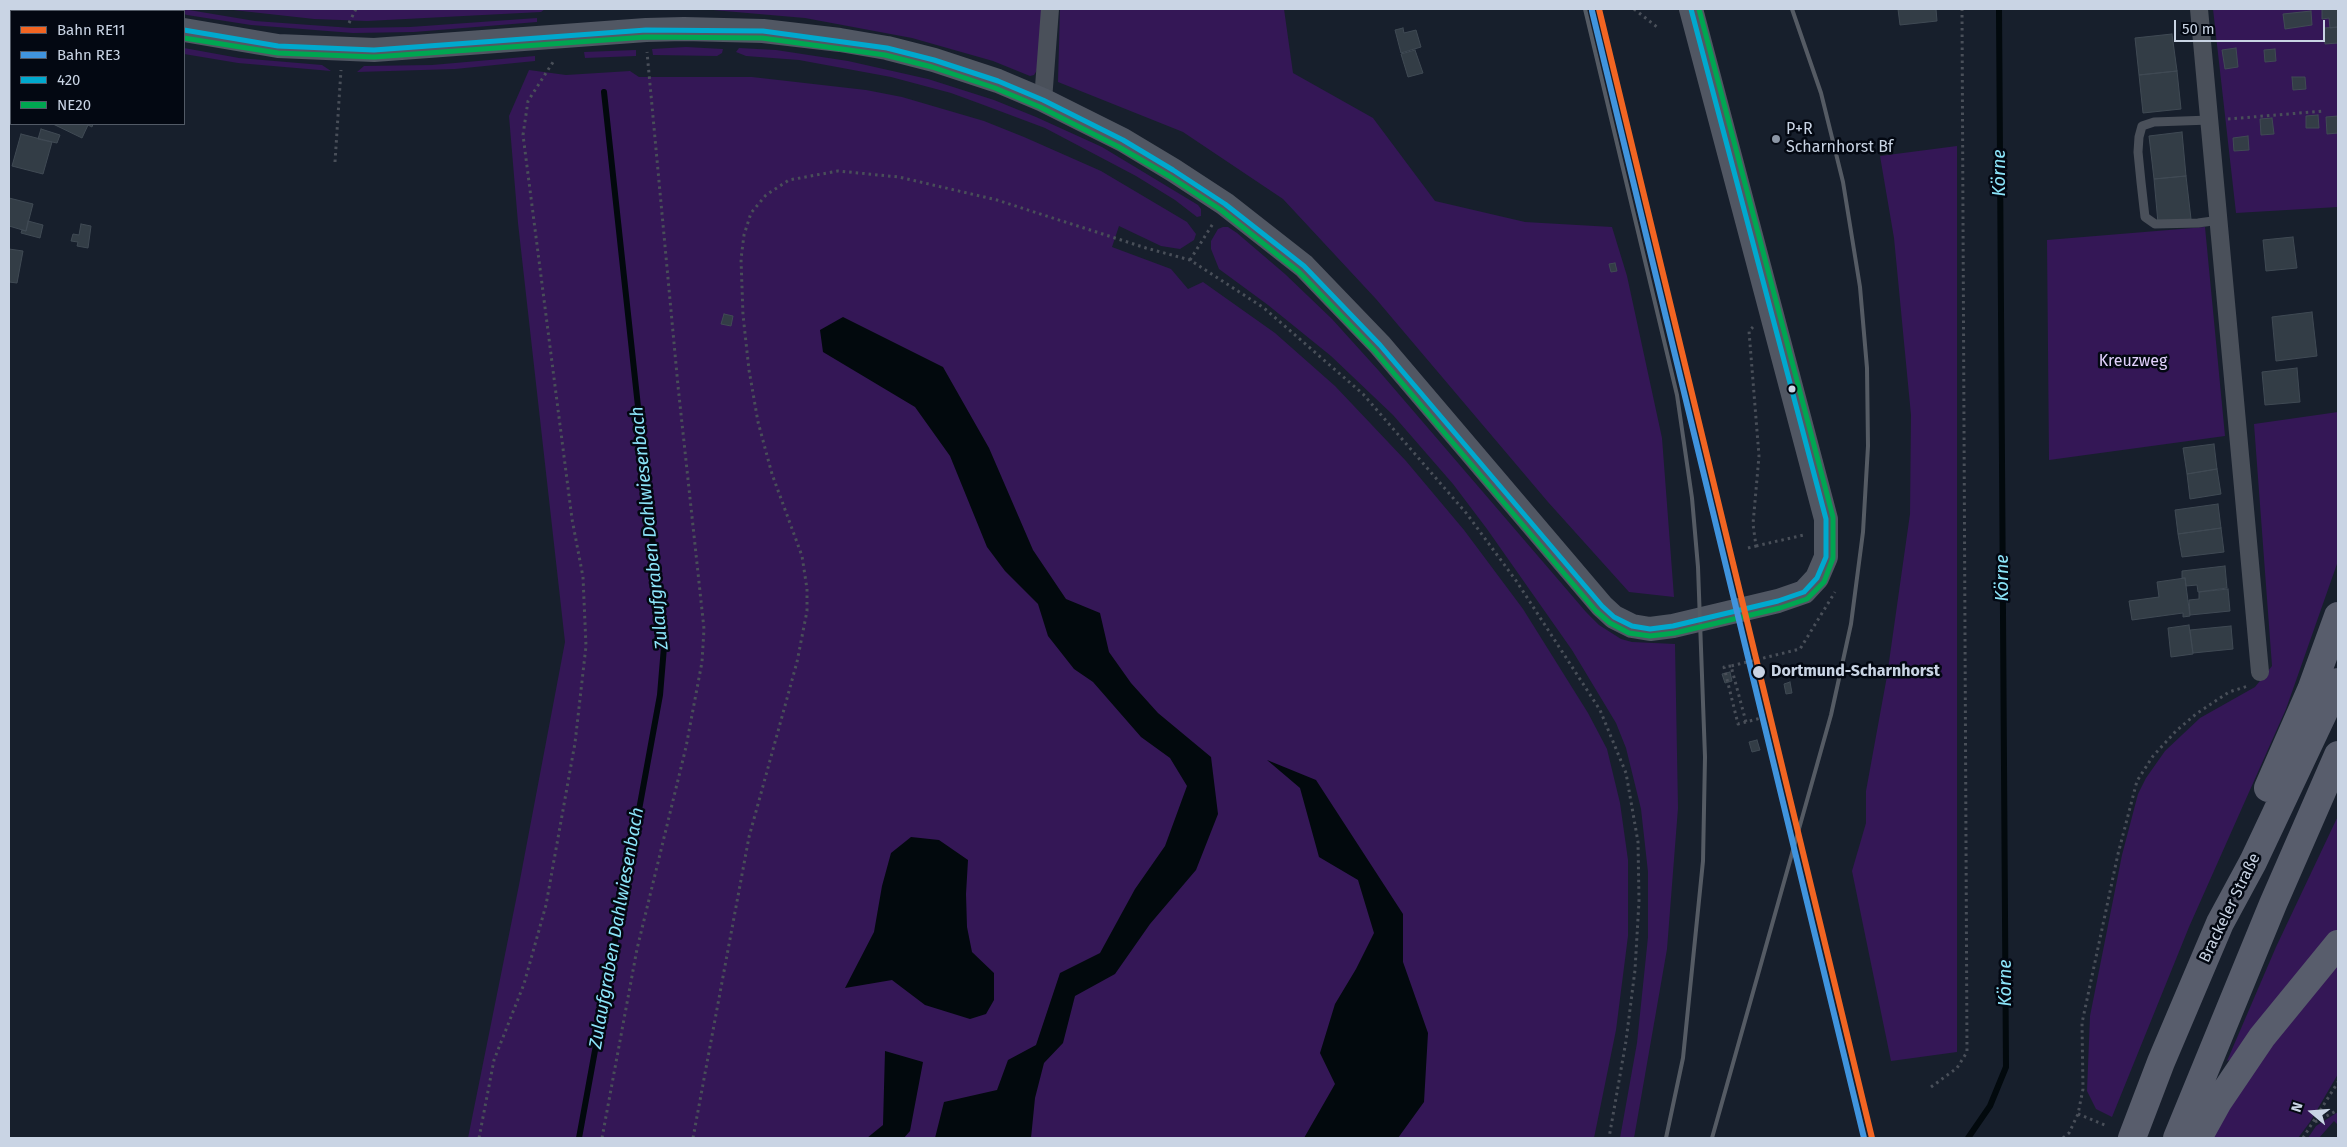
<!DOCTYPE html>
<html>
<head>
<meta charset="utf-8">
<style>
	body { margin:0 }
	#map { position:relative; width:2347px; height:1147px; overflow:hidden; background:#171f2c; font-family:"Fira Sans",sans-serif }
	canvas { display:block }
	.frame { position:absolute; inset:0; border:10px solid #c9d4e4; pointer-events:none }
	.legend { position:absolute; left:10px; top:10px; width:175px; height:115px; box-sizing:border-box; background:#030812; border:1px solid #525a66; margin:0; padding:6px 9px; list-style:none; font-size:15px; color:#c9d4e4 }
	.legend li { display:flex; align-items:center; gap:10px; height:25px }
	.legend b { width:25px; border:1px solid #525a66 }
	.north { position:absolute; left:2287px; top:1087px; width:50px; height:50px; -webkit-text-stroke:4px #030812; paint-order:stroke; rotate:288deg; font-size:14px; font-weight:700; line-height:20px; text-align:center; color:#c9d4e4 }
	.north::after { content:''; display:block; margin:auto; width:18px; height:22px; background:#c9d4e4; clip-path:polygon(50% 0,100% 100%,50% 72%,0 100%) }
	.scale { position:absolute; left:2174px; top:20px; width:151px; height:22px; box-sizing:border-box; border:2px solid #c9d4e4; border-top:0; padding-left:6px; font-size:15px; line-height:18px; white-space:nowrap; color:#c9d4e4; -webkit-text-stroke:4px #030812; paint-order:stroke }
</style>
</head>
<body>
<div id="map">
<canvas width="2347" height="1147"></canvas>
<div class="frame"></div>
<ul class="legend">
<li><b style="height:6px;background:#f26522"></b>Bahn RE11</li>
<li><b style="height:6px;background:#4094de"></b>Bahn RE3</li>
<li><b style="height:6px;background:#00a9ce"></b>420</li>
<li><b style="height:6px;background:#00a651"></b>NE20</li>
</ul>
<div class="north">N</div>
<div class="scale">50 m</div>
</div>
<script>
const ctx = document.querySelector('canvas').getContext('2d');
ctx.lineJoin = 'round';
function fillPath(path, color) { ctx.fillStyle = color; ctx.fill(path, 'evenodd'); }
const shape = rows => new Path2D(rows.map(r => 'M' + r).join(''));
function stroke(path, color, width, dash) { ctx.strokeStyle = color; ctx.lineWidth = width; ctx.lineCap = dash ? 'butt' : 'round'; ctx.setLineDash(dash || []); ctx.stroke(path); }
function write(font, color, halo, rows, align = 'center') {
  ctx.font = font + ' "Fira Sans",sans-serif'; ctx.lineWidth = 5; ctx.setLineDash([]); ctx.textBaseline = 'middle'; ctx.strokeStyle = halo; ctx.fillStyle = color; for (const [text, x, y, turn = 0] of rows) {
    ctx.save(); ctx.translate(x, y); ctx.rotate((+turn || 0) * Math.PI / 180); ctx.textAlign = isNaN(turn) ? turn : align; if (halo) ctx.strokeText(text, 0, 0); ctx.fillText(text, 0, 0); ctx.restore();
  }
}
const green = shape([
	[159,9,183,9,255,21,352,28,410,27,537,18,537,22,414,32,353,33,251,25,187,15,184,14,184,11],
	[224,9,545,9,541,12,367,21,314,19],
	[651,9,1042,9,1039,67,1034,75,1030,76,993,61,912,38,805,18,713,10],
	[1060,9,1284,9,1293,73,1373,118,1435,201,1525,222,1612,227,1627,276,1662,438,1674,597,1629,592,1548,502,1376,299,1283,199,1183,132,1058,82],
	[2213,9,2338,9,2338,207,2236,213],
	[686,47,723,49,722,53,717,56,653,55,652,49],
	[184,48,239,58,322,65,331,71,238,63,184,54],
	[739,48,776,50,848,61,928,79,994,100,1036,117,1102,147,1198,205,1201,209,1201,216,1197,217,1175,200,1136,176,1045,128,981,104,951,93,891,77,799,60,746,56,736,52],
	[636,50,636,56,585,58,584,52],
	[535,56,535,61,455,69,357,72,364,66,432,65],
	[529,70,566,75,630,71,639,77,752,77,866,90,902,97,984,121,1024,137,1101,171,1187,222,1196,234,1194,240,1180,249,1161,246,1119,226,1112,247,1171,269,1188,289,1203,282,1275,333,1335,386,1406,461,1464,530,1523,609,1588,713,1607,749,1620,803,1628,860,1628,936,1616,1030,1594,1138,468,1138,519,885,565,642,518,223,509,116],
	[1957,146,1957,1052,1891,1061,1852,871,1866,823,1866,791,1887,676,1910,514,1911,415,1894,238,1880,156],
	[1223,227,1228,227,1237,233,1285,274,1332,319,1379,371,1586,612,1599,625,1621,639,1632,642,1675,644,1678,808,1667,949,1634,1138,1620,1138,1637,1043,1648,937,1648,872,1641,809,1626,748,1616,723,1572,650,1487,529,1453,484,1393,415,1331,356,1268,305,1219,269,1211,249,1211,241,1218,229],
	[2205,227,2225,436,2049,460,2047,240],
	[2338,412,2338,561,2286,709,2189,927,2112,1117,2096,1109,2087,1091,2090,1016,2122,855,2138,794,2146,778,2165,751,2200,718,2255,687,2272,666,2254,424],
	[2338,816,2338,929,2232,1059,2227,1061,2276,947],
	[2338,960,2338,1074,2310,1122,2298,1138,2210,1138,2236,1092],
	[2338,1112,2338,1125,2334,1121,2319,1138,2308,1138,2316,1126]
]);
const water = shape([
	[843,317,943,367,989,448,1033,550,1066,599,1100,613,1109,652,1131,683,1158,713,1211,757,1218,814,1196,870,1150,924,1115,974,1075,996,1063,1043,1044,1063,1035,1098,1031,1138,935,1138,944,1102,997,1090,1008,1060,1036,1045,1060,973,1100,953,1135,889,1165,846,1187,786,1170,758,1141,737,1093,682,1074,669,1048,636,1038,604,1005,571,987,547,950,456,915,407,823,352,820,330],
	[1267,760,1316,780,1403,914,1403,962,1428,1033,1424,1102,1398,1138,1304,1138,1335,1084,1320,1053,1335,1004,1356,969,1374,933,1358,880,1319,857,1300,788],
	[911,837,939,840,968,860,966,894,967,927,972,952,994,973,994,1000,986,1014,970,1019,925,1005,892,980,845,988,874,932,882,886,891,853],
	[885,1051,923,1062,910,1131,904,1138,867,1138,883,1125]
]);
const stream = shape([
	[579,1138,660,695,664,647,604,92],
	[1968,1138,1990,1106,2006,1067,1999,9]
]);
const building = shape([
	[1898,9,1936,9,1937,21,1900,25,1898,9],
	[2322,9,2338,9,2338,27,2330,28,2329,18,2322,19,2322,9],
	[2311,11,2312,25,2285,29,2283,14,2311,11],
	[2338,27,2338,43,2325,44,2324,28,2338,27],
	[1403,28,1404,33,1416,30,1421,47,1401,53,1395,30,1403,28],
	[2172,34,2177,71,2139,75,2135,38,2172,34],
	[2236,48,2238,67,2225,69,2222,50,2236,48],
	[2275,49,2276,61,2265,62,2264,50,2275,49],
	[1415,50,1423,73,1408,77,1401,54,1415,50],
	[2177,71,2181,109,2143,113,2139,75,2177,71],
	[2292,77,2305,77,2306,89,2293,90,2292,77],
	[2318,115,2319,128,2306,128,2306,116,2318,115],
	[2338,116,2338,133,2327,134,2326,117,2338,116],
	[2272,118,2274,134,2261,135,2260,119,2272,118],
	[53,124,93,124,92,127,88,125,82,138,53,124],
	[41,129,60,135,57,143,38,139,41,129],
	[2182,132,2186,176,2154,179,2149,136,2182,132],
	[21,134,52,142,43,174,12,166,21,134],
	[2248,136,2249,150,2234,151,2233,138,2248,136],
	[2186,176,2191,219,2158,223,2154,179,2186,176],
	[9,198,33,204,26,231,9,226,9,198],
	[28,221,43,225,40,238,21,233,22,230,26,231,28,221],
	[81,224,91,226,88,248,77,246,78,242,71,241,73,234,79,235,81,224],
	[2293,237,2297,268,2266,271,2263,240,2293,237],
	[9,249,23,251,17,283,9,282,9,249],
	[1615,263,1617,271,1611,272,1609,264,1615,263],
	[2312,312,2317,356,2276,361,2272,317,2312,312],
	[724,314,733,316,731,326,721,324,724,314],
	[2297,368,2300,402,2265,405,2262,372,2297,368],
	[2214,444,2217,469,2187,474,2183,448,2214,444],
	[2217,469,2221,494,2190,499,2187,474,2217,469],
	[2218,504,2221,528,2178,534,2175,510,2218,504],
	[2221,528,2224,552,2182,557,2178,534,2221,528],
	[2225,566,2227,588,2198,592,2197,585,2186,586,2185,578,2182,578,2182,571,2225,566],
	[2185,578,2190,616,2183,617,2183,613,2132,620,2129,601,2159,597,2157,582,2185,578],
	[2228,589,2230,611,2190,615,2189,600,2199,599,2199,592,2228,589],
	[2189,625,2193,654,2171,657,2168,628,2189,625],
	[2231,626,2233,649,2193,653,2190,630,2231,626],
	[1730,672,1732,681,1725,683,1722,674,1730,672],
	[1790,682,1792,693,1786,694,1784,684,1790,682],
	[1757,740,1760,750,1752,752,1749,742,1757,740]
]);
const path = shape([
	[1634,9,1657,27],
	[349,23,356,9],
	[2228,119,2324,111],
	[335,162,341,70],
	[1190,260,1214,222],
	[1756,546,1804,535],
	[1748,548,1756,546,1753,524,1759,456,1749,331,1753,327],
	[1731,666,1724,667,1738,724,1765,717],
	[1746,722,1731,666,1800,649,1835,592],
	[1931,1087,1957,1068,1967,1052,1962,9],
	[2078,1114,2107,1126],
	[2315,1122,2338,1110],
	[479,1138,494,1060,524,984,546,905,575,743,586,646,583,577,572,519,523,135,528,101,555,59],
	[602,1138,637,949,686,747,702,662,704,629,678,386,647,52],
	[693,1138,749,837,797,662,807,611,807,589,802,556,772,474,758,422,749,370,743,315,741,259,744,235,751,213,766,195,789,180,838,171,899,177,997,200,1146,248,1190,260,1264,308,1363,394,1467,514,1517,582,1600,710,1626,773,1638,842,1639,901,1635,970,1626,1041,1609,1138],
	[2063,1138,2069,1133,2078,1114,2083,1089,2082,1023,2118,854,2137,781,2153,756,2176,731,2196,714,2229,692,2248,686],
	[2303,1138,2338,1082]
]);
const service = shape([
	[2210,120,2154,122,2142,126,2139,137,2138,152,2141,182,2145,217,2155,224,2198,223,2220,220]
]);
const minor = shape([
	[2199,9,2260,672],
	[1043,100,1050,9]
]);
const secondary = shape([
	[58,9,70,11],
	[99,9,103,11],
	[184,30,278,46,374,50,646,30,684,29,763,31,840,40,887,48,934,60,998,81,1043,100,1123,140,1173,170,1225,204,1304,266,1380,345,1602,606,1614,617,1632,626,1650,629,1673,626,1778,601,1804,592,1817,578,1826,557,1826,519,1691,9]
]);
const trunk = shape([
	[2268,788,2311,690,2338,616],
	[2132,1138,2161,1062,2220,923,2253,862,2338,682],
	[2177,1138,2273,904,2338,755],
	[2198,1138,2218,1102,2262,1037,2338,944]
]);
const rail = shape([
	[1585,9,1677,395,1692,498,1698,567,1705,757,1703,861,1683,1058,1666,1138],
	[1712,1138,1831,715,1851,624,1863,532,1868,446,1867,368,1860,287,1843,182,1821,93,1792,9]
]);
const bus1 = shape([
	[184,30,278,46,374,50,646,30,763,31,887,48,934,60,998,81,1043,100,1123,140,1173,170,1225,204,1304,266,1380,345,1602,606,1614,617,1632,626,1650,629,1673,626,1778,601,1804,592,1817,578,1826,557,1826,519,1691,9]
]);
const bus2 = shape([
	[184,38,278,53,374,57,646,37,762,38,885,55,932,67,995,88,1040,107,1119,147,1169,176,1221,210,1299,272,1374,350,1596,611,1610,623,1629,633,1650,636,1675,633,1780,608,1807,599,1824,582,1833,558,1833,517,1699,9]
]);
const rail1 = shape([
	[1599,9,1872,1138]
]);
const rail2 = shape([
	[1592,11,1864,1138]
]);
const markers = [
	[1776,139,5,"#8b95a4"],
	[1792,389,4.5,"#c9d4e4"],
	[1759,672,7,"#c9d4e4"]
];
const poiNames = [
	["P+R",1786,130],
	["Scharnhorst Bf",1786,148]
];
const parkNames = [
	["Kreuzweg",2133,362]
];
const stopNames = [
	["Dortmund-Scharnhorst",1771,672]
];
const streetNames = [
	["Brackeler Straße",2230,908,-64]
];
const waterNames = [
	["Körne",2000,173,-90],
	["Zulaufgraben Dahlwiesenbach",650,528,-96],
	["Körne",2003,578,-90],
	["Zulaufgraben Dahlwiesenbach",617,928,-80],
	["Körne",2006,983,-90]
];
fillPath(green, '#341756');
fillPath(water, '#02090d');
stroke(stream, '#02090d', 6);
fillPath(building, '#333d46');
stroke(building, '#404a54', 1);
stroke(path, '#494f59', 3, [2.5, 4]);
stroke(service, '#4a505a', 9);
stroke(minor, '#4a505a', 18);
stroke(secondary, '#515763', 24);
stroke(trunk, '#585d6c', 28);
stroke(rail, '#555b64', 4);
stroke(bus1, '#00a9ce', 5);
stroke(bus2, '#00a651', 5);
stroke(rail1, '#f26522', 6);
stroke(rail2, '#4094de', 6);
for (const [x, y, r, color] of markers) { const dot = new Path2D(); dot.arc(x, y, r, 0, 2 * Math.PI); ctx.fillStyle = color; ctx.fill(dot); stroke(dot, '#030812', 2); }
write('16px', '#c9d4e4', '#030812', poiNames, 'left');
write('16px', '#e1d1fc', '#030812', parkNames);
write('bold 16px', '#c9d4e4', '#030812', stopNames, 'left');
write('16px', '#c9d4e4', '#030812', streetNames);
write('italic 18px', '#8ce5fa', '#030812', waterNames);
</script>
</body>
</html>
